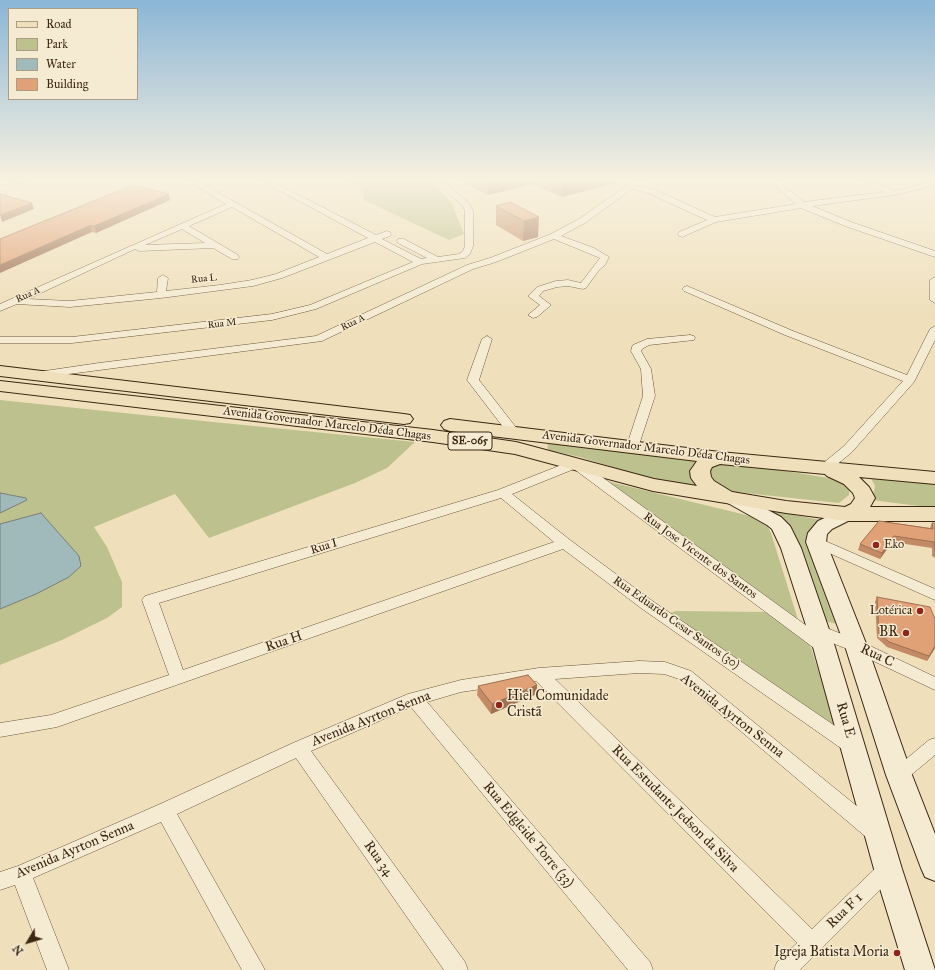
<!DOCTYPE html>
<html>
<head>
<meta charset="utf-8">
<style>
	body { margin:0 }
	#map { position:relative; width:935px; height:970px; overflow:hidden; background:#efe0bb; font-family:"IM FELL Great Primer",serif }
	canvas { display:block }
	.legend { position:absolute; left:8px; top:8px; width:130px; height:92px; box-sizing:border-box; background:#f5ebd3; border:1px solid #ab9d86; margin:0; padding:5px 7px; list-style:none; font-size:12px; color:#3b2712 }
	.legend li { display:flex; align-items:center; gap:8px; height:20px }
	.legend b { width:20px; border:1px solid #ab9d86 }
	.north { position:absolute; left:8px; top:922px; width:40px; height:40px; -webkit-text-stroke:3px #f5ebd3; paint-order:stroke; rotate:232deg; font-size:11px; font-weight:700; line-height:16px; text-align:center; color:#3b2712 }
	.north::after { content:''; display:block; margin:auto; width:14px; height:18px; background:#3b2712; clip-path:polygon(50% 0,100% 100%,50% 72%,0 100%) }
</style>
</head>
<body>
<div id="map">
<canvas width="935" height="970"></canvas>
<ul class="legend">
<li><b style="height:5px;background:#efe0bb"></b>Road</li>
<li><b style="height:11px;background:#bdc18d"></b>Park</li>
<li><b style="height:11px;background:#a0babc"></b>Water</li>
<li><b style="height:11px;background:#e1a176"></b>Building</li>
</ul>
<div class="north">N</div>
</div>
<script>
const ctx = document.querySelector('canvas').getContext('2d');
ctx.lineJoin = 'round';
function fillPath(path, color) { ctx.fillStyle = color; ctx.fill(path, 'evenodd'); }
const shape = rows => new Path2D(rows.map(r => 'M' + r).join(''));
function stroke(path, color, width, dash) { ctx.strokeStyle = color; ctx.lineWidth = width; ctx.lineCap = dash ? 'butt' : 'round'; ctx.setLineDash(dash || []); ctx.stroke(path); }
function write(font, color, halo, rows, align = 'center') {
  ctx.font = font + ' "IM FELL Great Primer",serif'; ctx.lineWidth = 3; ctx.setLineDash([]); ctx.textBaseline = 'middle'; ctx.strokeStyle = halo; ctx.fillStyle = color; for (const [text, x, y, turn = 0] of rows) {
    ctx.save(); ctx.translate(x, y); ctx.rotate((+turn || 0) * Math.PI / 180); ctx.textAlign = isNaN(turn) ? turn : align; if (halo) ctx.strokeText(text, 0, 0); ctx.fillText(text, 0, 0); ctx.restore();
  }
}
const green = shape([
	[344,180,430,180,435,183,452,204,464,234,449,240,364,200,362,189],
	[0,400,143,415,415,442,387,468,355,483,209,538,175,494,94,527,107,547,122,582,122,607,107,618,62,640,0,665],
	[547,440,700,460,694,464,692,473,707,489,651,479,580,457,548,450],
	[719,463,779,470,835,479,842,482,849,488,849,495,839,503,726,491,708,479,709,464],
	[869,475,935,482,935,506,918,506,872,500,875,486],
	[602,480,750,516,759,519,766,523,771,533,799,623],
	[753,507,826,521,819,524,841,625,821,620,789,530],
	[676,611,768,612,809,642,837,728,670,613]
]);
const water = shape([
	[0,493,26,498,27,500,0,513,0,493],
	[41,513,79,556,81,566,69,577,36,594,0,609,0,524,41,513]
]);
const street = shape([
	[31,180,28,182,0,185,0,181,31,180],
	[187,180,196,180,327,254,368,238,260,180,270,180,376,235,387,231,390,232,391,234,390,236,382,239,421,259,427,258,398,243,397,241,398,239,404,239,438,257,459,254,463,251,465,246,465,211,463,206,454,198,434,180,442,180,469,203,473,211,473,246,470,254,465,258,422,264,316,309,272,320,72,343,0,343,0,337,72,337,272,314,310,305,413,262,375,242,282,278,253,286,161,298,70,307,17,304,0,311,0,304,226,204,187,180],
	[232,207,319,257,276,274,252,280,220,285,166,291,168,278,163,275,158,278,157,292,70,301,28,299,135,249,139,251,213,248,232,259,238,259,239,257,238,255,189,226,232,207],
	[182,229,205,243,145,245,182,229],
	[635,180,643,181,637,186,653,189,715,217,796,204,778,189,773,180,781,180,784,186,804,202,884,192,861,180,871,180,894,191,935,181,935,185,895,195,812,206,851,222,935,251,935,257,845,226,801,208,716,222,682,237,679,236,678,234,679,232,707,220,648,193,632,189,585,223,561,236,594,248,609,257,605,265,599,270,586,288,583,289,568,286,557,287,543,291,539,296,551,305,537,317,533,318,528,315,540,305,528,296,537,287,556,281,568,280,581,283,600,258,554,239,496,262,473,269,322,341,38,378,32,375,38,372,99,363,316,336,467,265,490,258,551,234,579,219,635,180],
	[935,277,935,303,930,300,930,280,935,277],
	[687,286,793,331,907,375,930,329,935,326,935,340,914,382,852,452,829,471,825,472,821,471,819,468,821,465,844,446,903,381,785,335,684,291,682,289,684,287,687,286],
	[690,335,694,336,695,338,694,340,649,345,642,349,641,351,651,369,655,396,638,448,636,451,632,452,628,451,626,448,643,396,641,369,631,351,632,347,633,345,647,339,690,335],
	[487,336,492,339,479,380,518,430,520,433,518,436,510,436,467,380,482,339,487,336],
	[574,460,580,461,811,629,812,627,818,625,824,627,862,642,935,677,935,690,850,650,827,641,832,647,830,651,824,653,818,651,574,469,512,494,570,540,651,600,857,741,860,746,857,751,851,753,845,751,641,608,563,549,57,727,0,737,0,723,51,715,169,675,142,600,145,596,498,490,574,460],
	[501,498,554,542,183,670,159,603,501,498],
	[816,537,935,589,935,600,811,545,809,542,811,539,816,537],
	[639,661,665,662,691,671,880,825,883,831,880,837,873,840,866,837,679,679,664,674,639,673,555,679,812,929,881,863,888,860,895,863,898,869,895,875,800,970,774,970,777,962,797,943,536,681,461,692,427,702,650,962,653,970,628,970,411,707,311,751,465,962,468,970,444,970,296,758,177,814,265,970,242,970,161,822,33,878,69,970,47,970,15,885,0,890,0,872,18,866,158,805,293,743,408,694,461,680,539,668,639,661],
	[935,738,935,755,905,780,899,783,893,780,890,775,893,770,929,740,935,738]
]);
const secondary = shape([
	[732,492,738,494,781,517,790,526,801,548,835,647,902,869,935,970,905,970,874,869,813,647,781,548,772,529,767,525,726,502,723,498,726,494,732,492],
	[847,508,854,510,856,514,854,518,832,529,827,534,826,542,867,646,912,775,935,834,935,881,925,877,921,868,886,775,845,646,806,542,808,533,818,521,847,508]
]);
const primary = shape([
	[0,366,404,414,410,415,413,419,410,423,404,424,0,376,0,366],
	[0,381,433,430,516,442,654,479,697,486,691,478,690,471,697,461,450,431,444,429,441,425,444,421,450,419,720,452,935,472,935,484,859,477,869,487,875,498,870,507,935,507,935,521,847,521,786,513,653,491,515,454,433,442,0,391,0,381],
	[720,464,825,474,827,476,844,484,853,493,855,498,851,504,845,507,786,501,732,492,714,481,711,477,710,471,712,467,720,464]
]);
const wall = shape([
	[459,180,615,180,615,183,562,197,532,184,488,195],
	[170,200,96,233,92,232,0,239],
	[510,202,538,237,523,241,496,225,496,206],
	[879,521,930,528,932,523,935,523,935,558,932,556,932,548,892,542,880,559,858,550,860,544],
	[877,597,935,619,935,648,927,661,887,647,877,638,875,602],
	[537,685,537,694,491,714,477,695,478,686]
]);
const shadedWall = shape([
	[488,180,532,180,532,184,488,195],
	[563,180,615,180,615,183,562,197],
	[169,194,170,200,96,233,94,226],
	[32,203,34,209,2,222,0,215],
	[539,217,538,237,523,241,524,221],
	[91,225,92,232,0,273,0,265],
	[894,536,892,542,880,559,882,553],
	[935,646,935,648,927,661,929,656],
	[537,685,537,694,491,714,492,704]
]);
const building = shape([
	[133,185,169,194,94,226,91,225,0,265,0,239,133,185],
	[0,194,32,203,0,215,0,194],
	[510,202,539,217,524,221,496,206,510,202],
	[879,521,933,529,932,523,935,523,935,550,934,542,894,536,882,553,860,544,879,521],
	[877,597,930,607,935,619,935,646,929,656,889,642,879,633,877,597],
	[528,675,537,685,492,704,478,686,528,675]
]);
const markers = [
	[876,545,4,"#8f2418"],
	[920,611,4,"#8f2418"],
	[906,633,4,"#8f2418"],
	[499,705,4,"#8f2418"],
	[897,953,4,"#8f2418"]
];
const farStreetnames = [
	["Rua L",204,279,-6],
	["Rua A",28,295,-25],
	["Rua A",353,323,-26],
	["Rua M",222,324,-7]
];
const shields = [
	[470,441,44]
];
const shieldNames = [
	["SE-065",470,441]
];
const streetNames = [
	["Avenida Governador Marcelo Déda Chagas",327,424,7],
	["Avenida Governador Marcelo Déda Chagas",646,448,7],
	["Rua I",324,547,-17],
	["Rua Jose Vicente dos Santos",700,556,36],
	["Rua Eduardo Cesar Santos (30)",676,623,35]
];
const poiNames = [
	["Eko",884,545],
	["Lotérica",912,611,"right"]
];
const nearPoinames = [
	["BR",898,633],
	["Hiel Comunidade",507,697,"left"],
	["Cristã",507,713,"left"],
	["Igreja Batista Moria",889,953]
];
const nearStreetnames = [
	["Rua H",284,642,-19],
	["Rua C",877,656,25],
	["Avenida Ayrton Senna",732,716,38],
	["Avenida Ayrton Senna",371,719,-22],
	["Rua E",845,720,74],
	["Rua Estudante Jedson da Silva",675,809,45],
	["Rua Edgleide Torre (33)",528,835,50],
	["Avenida Ayrton Senna",75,850,-23],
	["Rua 34",378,859,55],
	["Rua F 1",845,911,-44]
];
fillPath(green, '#bdc18d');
fillPath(water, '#a0babc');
stroke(water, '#787f78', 1);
stroke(street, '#68553c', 1);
stroke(secondary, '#3b2712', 2);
stroke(primary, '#3b2712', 2);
fillPath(street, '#f5ebd3');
fillPath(secondary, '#f5ebd3');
fillPath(primary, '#efe0bb');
fillPath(wall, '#c28a65');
fillPath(shadedWall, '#9e7153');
fillPath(building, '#e1a176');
stroke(building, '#9e7153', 1);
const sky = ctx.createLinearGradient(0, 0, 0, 316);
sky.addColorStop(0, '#8bb6d6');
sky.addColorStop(0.57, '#f8f1e0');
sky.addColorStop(1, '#f8f1e000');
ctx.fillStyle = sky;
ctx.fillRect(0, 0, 935, 316);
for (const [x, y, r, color] of markers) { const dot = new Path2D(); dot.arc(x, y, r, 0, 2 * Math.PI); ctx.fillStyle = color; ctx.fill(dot); stroke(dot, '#f5ebd3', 1.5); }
write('10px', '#3b2712', '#f5ebd3', farStreetnames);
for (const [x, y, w] of shields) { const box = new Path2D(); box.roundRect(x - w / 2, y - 9, w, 18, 3); ctx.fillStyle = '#f5ebd3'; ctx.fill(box); stroke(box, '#3b2712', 1); }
write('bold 11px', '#3b2712', null, shieldNames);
write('12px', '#3b2712', '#f5ebd3', streetNames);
write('12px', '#3b2712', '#f5ebd3', poiNames, 'left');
write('14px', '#3b2712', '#f5ebd3', nearPoinames, 'right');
write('14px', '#3b2712', '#f5ebd3', nearStreetnames);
</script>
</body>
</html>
